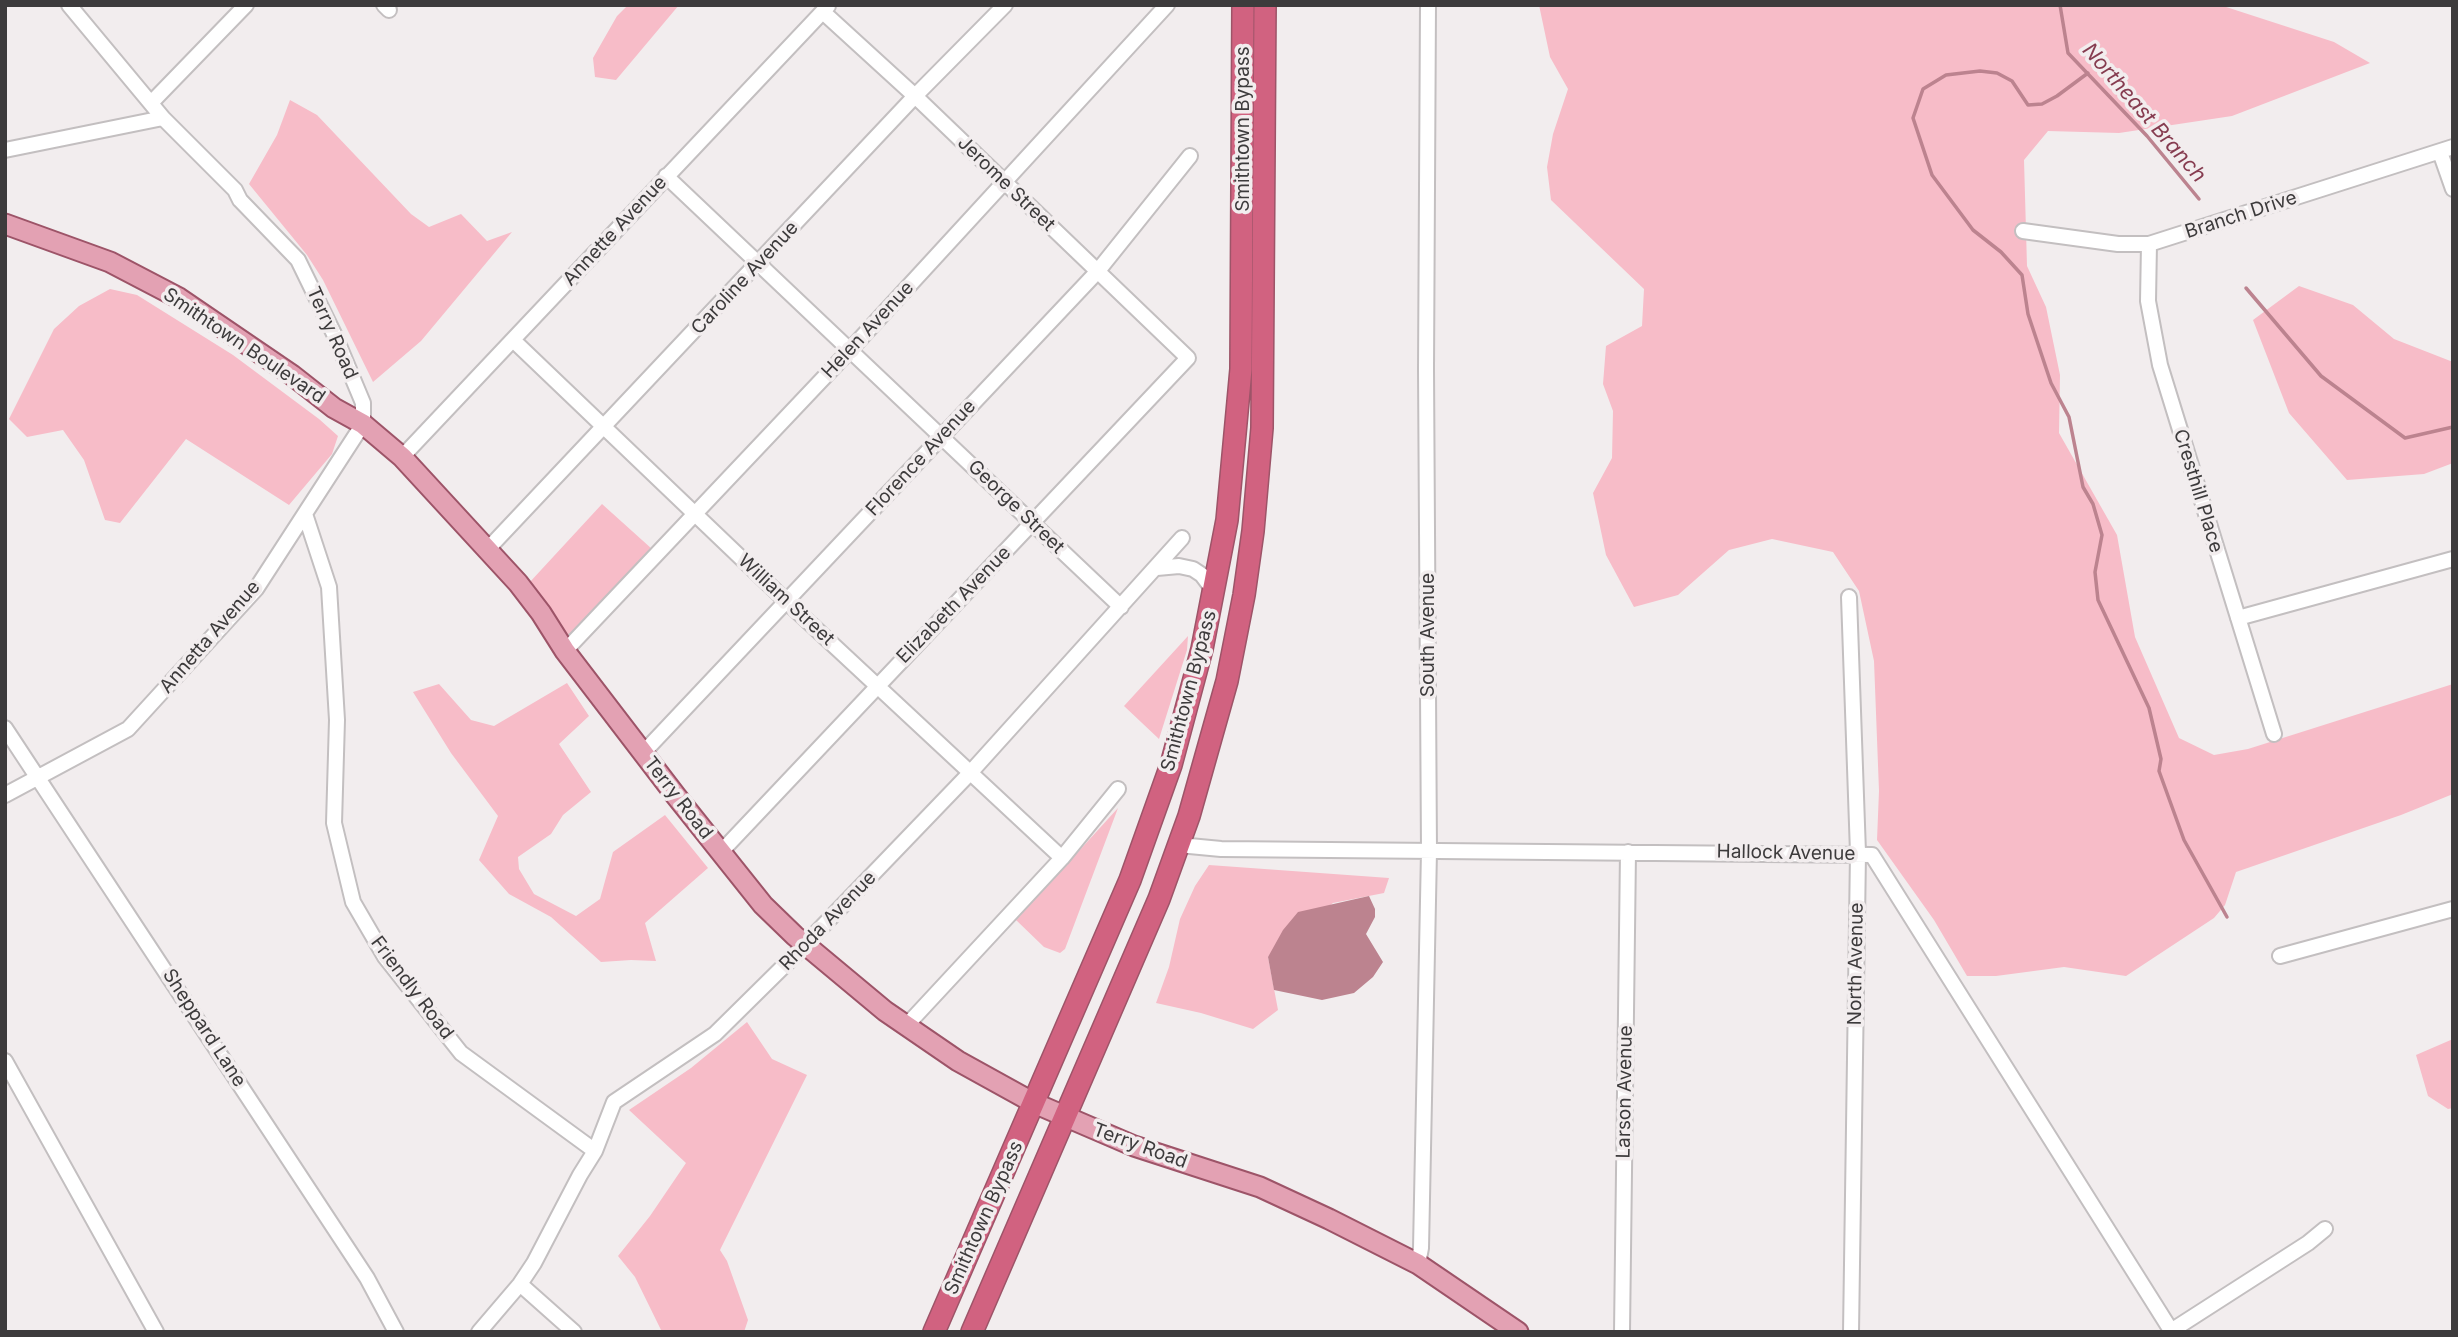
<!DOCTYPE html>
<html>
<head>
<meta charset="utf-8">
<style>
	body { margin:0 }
	#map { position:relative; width:2458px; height:1337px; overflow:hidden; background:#f2edee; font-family:Inter,sans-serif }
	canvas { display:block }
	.frame { position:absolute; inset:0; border:7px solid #3d3b3c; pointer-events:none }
</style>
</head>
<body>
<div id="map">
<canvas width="2458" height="1337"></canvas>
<div class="frame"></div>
</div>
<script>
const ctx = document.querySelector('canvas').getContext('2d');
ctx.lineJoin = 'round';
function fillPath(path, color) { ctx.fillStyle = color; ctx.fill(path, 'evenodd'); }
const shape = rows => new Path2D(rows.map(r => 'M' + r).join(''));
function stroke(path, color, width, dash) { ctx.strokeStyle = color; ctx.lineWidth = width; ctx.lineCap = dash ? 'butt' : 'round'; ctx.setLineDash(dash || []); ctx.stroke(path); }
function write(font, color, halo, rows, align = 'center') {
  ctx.font = font + ' Inter,sans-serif'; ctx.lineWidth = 7; ctx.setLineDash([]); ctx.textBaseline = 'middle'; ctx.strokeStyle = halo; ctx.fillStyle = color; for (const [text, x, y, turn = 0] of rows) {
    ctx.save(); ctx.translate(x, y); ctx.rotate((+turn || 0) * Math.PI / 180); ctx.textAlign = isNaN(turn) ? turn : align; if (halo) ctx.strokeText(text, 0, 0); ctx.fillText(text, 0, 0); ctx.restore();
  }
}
const green = shape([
	[628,5,679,5,616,80,595,77,593,58,617,16],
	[1539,5,2220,5,2334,42,2370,63,2232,116,2119,133,2048,131,2024,160,2027,266,2046,307,2060,375,2059,433,2117,535,2135,637,2179,738,2214,755,2248,749,2453,684,2453,794,2401,815,2236,872,2225,905,2214,918,2126,976,2064,967,1996,976,1967,976,1934,920,1877,840,1879,791,1874,661,1859,591,1833,552,1772,539,1729,550,1678,595,1634,607,1606,555,1593,493,1612,458,1613,411,1603,384,1606,346,1642,326,1644,289,1551,200,1547,167,1553,134,1568,89,1550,57],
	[290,100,317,115,411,214,429,227,461,214,487,241,512,232,421,341,373,382,323,280,307,255,249,184,277,135],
	[2299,286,2353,305,2394,339,2453,362,2453,463,2424,474,2347,480,2289,413,2253,320],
	[110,289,137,295,233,355,319,419,338,436,332,454,289,505,186,439,120,523,105,520,84,460,63,430,27,437,9,419,54,329,79,306],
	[602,504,652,549,568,636,529,583],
	[1188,636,1187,650,1159,739,1124,706],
	[567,683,589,716,559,744,591,792,563,815,551,834,518,857,519,869,534,894,576,916,600,899,613,852,665,815,708,868,645,923,656,961,631,960,601,962,551,917,509,894,479,860,498,816,451,753,413,692,439,684,471,720,494,726],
	[1118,808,1065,949,1060,953,1044,947,1016,920],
	[1209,865,1389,878,1384,893,1333,903,1268,957,1278,1010,1253,1029,1201,1013,1156,1003,1169,967,1180,919,1195,886],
	[747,1022,772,1059,807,1075,720,1250,727,1261,748,1320,744,1332,662,1332,635,1277,618,1256,650,1216,686,1163,629,1110,691,1068],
	[2453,1039,2453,1108,2448,1109,2428,1096,2416,1055]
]);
const water = shape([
	[1369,896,1375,909,1375,917,1366,934,1383,962,1373,977,1354,993,1322,1000,1274,990,1268,957,1283,930,1298,912]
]);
const stream = shape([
	[2060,5,2068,53,2147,136,2199,199],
	[2088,73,2057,96,2042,104,2028,105,2012,81,1997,73,1980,71,1946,75,1923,89,1913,118,1932,175,1973,230,2001,252,2022,275,2028,314,2051,383,2069,417,2083,487,2093,504,2102,535,2095,572,2098,600,2149,708,2161,759,2159,771,2184,840,2227,917],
	[2246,288,2321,376,2405,438,2453,427]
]);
const minor = shape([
	[384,5,389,10],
	[151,103,246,5],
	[5,150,163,118],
	[2440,152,2453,189],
	[666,176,1121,607],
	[2023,231,2118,244,2149,244,2453,147],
	[2149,244,2148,301,2160,365,2274,734],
	[513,340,786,601,1062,858],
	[402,457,828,6],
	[305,514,329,587,337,720,334,823,353,902,385,957,461,1053,595,1151],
	[486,551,915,96,1005,5],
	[1157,568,1179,566,1193,569,1202,575,1214,591],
	[1849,597,1858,853,1851,1332],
	[2238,618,2453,559],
	[565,651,850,350,1167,5],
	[5,728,367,1278,396,1332],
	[643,753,1097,272,1190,156],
	[5,795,128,729,256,589,363,424,363,403,335,336,298,260,240,200,235,190,163,118,69,5],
	[1179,845,1221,849,1872,855,2172,1332],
	[720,853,1188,358,915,96,823,12],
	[2280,956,2453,909],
	[906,1026,1062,858,1118,789],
	[5,1061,156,1332],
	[1418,1264,1421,1248,1429,851,1426,369,1428,5],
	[520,1284,574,1332],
	[2171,1331,2308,1243,2325,1229],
	[479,1332,520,1284,534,1263,580,1175,595,1151,614,1102,715,1034,792,958,970,773,1182,538],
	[1622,1332,1628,852]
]);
const major = shape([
	[5,224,110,262,179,298,292,375,334,408,363,424,402,457,518,583,541,613,565,651,676,796,763,905,795,936,885,1011,958,1061,1034,1103,1134,1146,1260,1187,1329,1219,1418,1264,1518,1332]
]);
const highway = shape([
	[934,1332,1130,880,1171,765,1202,649,1227,520,1241,369,1243,5],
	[972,1332,1159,899,1189,816,1227,681,1244,595,1253,531,1262,428,1265,5]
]);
const streetNames = [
	["Smithtown Bypass",1243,129,-90],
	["Jerome Street",1006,184,44],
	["Branch Drive",2241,215,-18],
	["Annette Avenue",615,231,-47],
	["Caroline Avenue",745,278,-47],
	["Helen Avenue",868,330,-47],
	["Terry Road",332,333,66],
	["Smithtown Boulevard",244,346,34],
	["Florence Avenue",921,458,-47],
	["Cresthill Place",2198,491,73],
	["George Street",1016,507,44],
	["William Street",786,600,43],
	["Elizabeth Avenue",954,605,-46],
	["South Avenue",1428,635,-90],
	["Annetta Avenue",210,637,-49],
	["Smithtown Bypass",1189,691,-75],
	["Terry Road",678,798,52],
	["Hallock Avenue",1786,853,1],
	["Rhoda Avenue",828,921,-46],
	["North Avenue",1856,964,-89],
	["Friendly Road",412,988,53],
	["Sheppard Lane",204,1028,57],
	["Larson Avenue",1625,1092,-89],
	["Terry Road",1140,1146,20],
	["Smithtown Bypass",984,1218,-66]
];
const waterNames = [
	["Northeast Branch",2144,113,49]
];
fillPath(green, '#f7bcc8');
fillPath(water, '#bc838f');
stroke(stream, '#bc838f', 3.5);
stroke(minor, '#c3bfc0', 18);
stroke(major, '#9d5468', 23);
stroke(highway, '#9d5468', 24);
stroke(minor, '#fff', 14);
stroke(major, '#e3a1b3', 19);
stroke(highway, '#d16280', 21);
write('19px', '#3d3b3c', '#f2edee', streetNames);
write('italic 21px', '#863c50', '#f2edee', waterNames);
</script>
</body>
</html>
